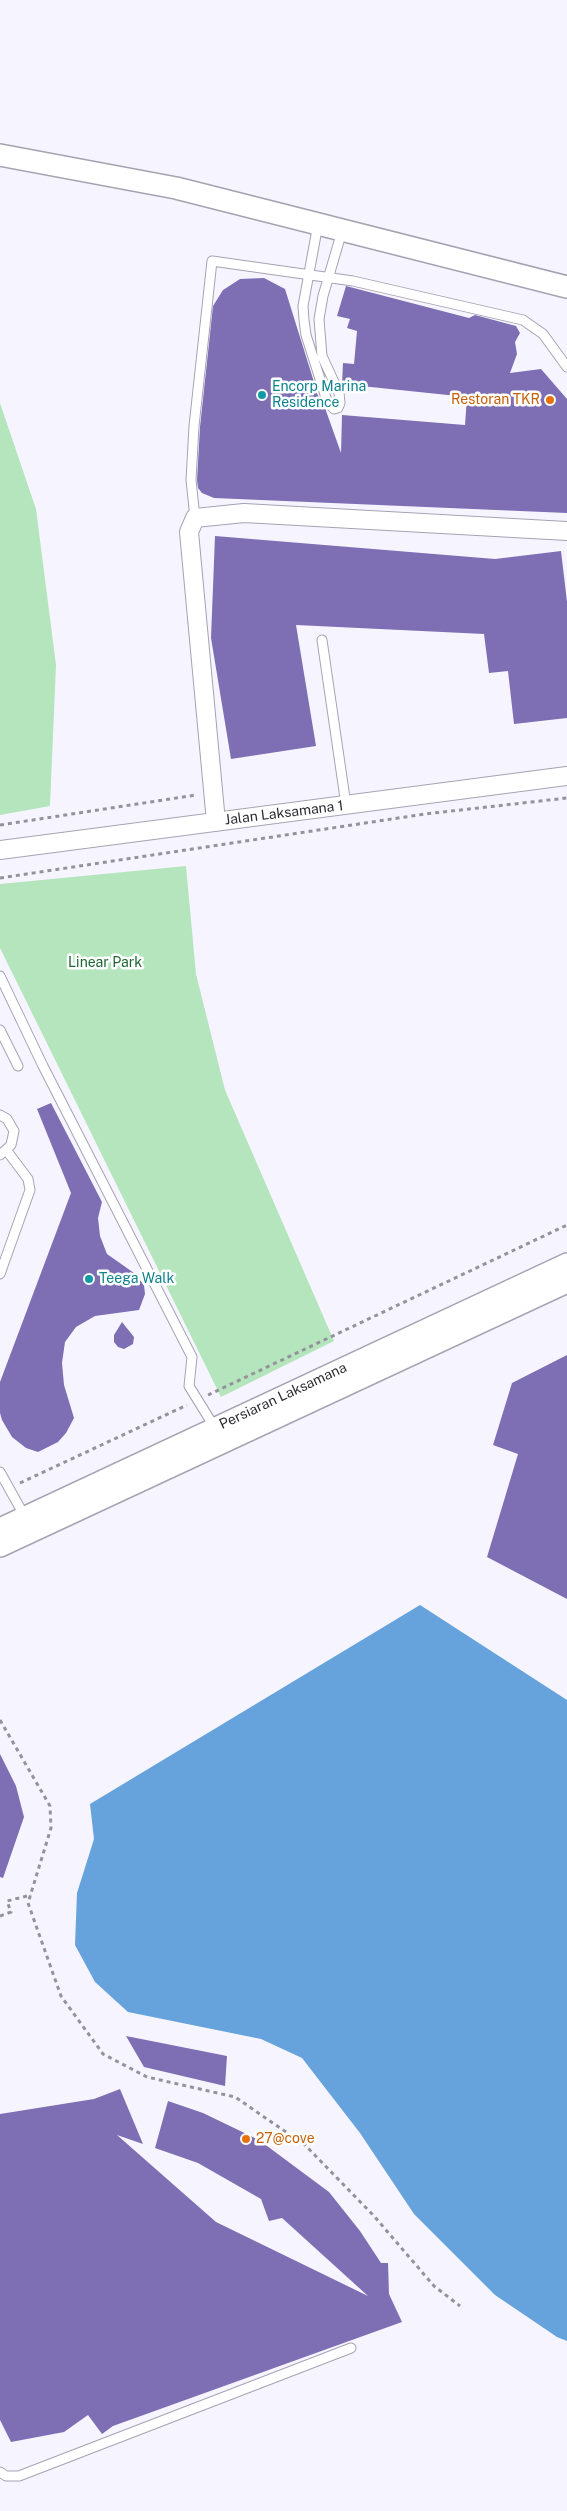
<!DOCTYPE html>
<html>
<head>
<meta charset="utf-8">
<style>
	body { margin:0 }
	canvas { display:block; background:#f6f5ff }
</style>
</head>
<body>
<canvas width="567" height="2511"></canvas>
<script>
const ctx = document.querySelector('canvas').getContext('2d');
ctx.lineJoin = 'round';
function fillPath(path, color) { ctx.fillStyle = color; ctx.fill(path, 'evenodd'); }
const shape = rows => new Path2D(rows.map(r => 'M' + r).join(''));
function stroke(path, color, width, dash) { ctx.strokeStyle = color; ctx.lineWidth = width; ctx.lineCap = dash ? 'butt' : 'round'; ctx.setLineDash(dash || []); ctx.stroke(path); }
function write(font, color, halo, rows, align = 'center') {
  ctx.font = font + ' "Public Sans",sans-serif'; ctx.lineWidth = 5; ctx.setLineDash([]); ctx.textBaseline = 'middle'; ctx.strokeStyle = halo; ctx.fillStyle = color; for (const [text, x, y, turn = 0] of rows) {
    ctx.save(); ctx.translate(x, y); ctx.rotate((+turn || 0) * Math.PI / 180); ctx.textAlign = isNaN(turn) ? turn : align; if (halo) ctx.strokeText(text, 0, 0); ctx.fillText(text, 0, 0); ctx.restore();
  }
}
const green = shape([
	[0,403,36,509,56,665,50,806,0,815],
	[186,866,196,974,225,1090,334,1341,221,1397,0,948,0,884]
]);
const water = shape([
	[420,1605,567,1700,567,2341,557,2337,495,2295,414,2214,360,2133,302,2058,261,2039,128,2012,95,1982,75,1945,77,1893,94,1839,90,1804]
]);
const building = shape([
	[264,278,285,289,314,382,310,381,325,408,341,453,342,415,465,425,467,397,342,384,343,363,354,364,357,331,347,328,350,319,337,316,346,286,469,318,475,315,516,326,520,333,515,342,517,354,510,373,541,369,567,399,567,513,214,498,202,493,198,488,197,480,200,427,213,306,223,290,240,279],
	[215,536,495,559,561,551,567,602,567,718,514,724,508,671,489,673,484,634,296,625,316,746,231,759,211,638],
	[51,1103,102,1202,98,1218,100,1236,107,1254,134,1273,144,1285,145,1294,139,1310,95,1316,76,1327,65,1342,62,1363,64,1385,74,1418,66,1433,58,1442,38,1452,26,1448,12,1437,2,1420,0,1413,0,1382,71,1193,37,1109],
	[122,1322,134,1337,133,1344,124,1349,118,1347,114,1342,114,1335],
	[567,1355,567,1599,487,1557,518,1454,493,1445,512,1383],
	[0,1754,16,1786,24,1817,3,1878,0,1877],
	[126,2036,227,2056,225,2086,144,2067],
	[120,2089,143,2144,117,2135,216,2222,368,2296,282,2218,269,2221,261,2199,198,2163,155,2148,168,2101,203,2113,259,2140,329,2192,360,2231,381,2263,388,2263,389,2294,402,2322,113,2426,102,2434,88,2415,64,2432,11,2442,0,2420,0,2114,94,2099]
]);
const path = shape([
	[0,825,196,795],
	[0,878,425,814,567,798],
	[208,1395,567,1225],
	[20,1483,187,1405],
	[0,1720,50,1806,51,1828,28,1903,61,1996,103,2054,147,2077,235,2097,305,2145,374,2216,434,2286,460,2306],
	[0,1916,11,1912,7,1901,31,1895]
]);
const service = shape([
	[318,224,303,306,304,320,306,335,327,401,334,409,338,408,340,403,339,393,322,356,319,319,323,296,342,231],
	[195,518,191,480,194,426,212,261,353,281,523,320,543,334,567,367],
	[322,640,346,805],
	[0,976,43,1066,192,1357,189,1386,215,1428],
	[0,1030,18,1066],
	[0,1115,7,1119,14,1131,11,1145,0,1155],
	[0,1274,30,1190,28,1179,7,1151],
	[0,1472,25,1517],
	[0,2472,6,2476,19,2476,351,2348]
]);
const minor = shape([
	[216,822,189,532,195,518,244,513,567,531],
	[0,850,567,776]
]);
const tertiary = shape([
	[0,155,176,188,567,287],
	[0,1529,567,1264],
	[0,1546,567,1282]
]);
const markers = [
	[262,395,5,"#0f9aa8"],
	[550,400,5,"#e8710a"],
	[89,1279,5,"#0f9aa8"],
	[246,2139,5,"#e8710a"]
];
const cultureNames = [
	["Encorp Marina",272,387],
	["Residence",272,403],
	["Teega Walk",99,1279]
];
const foodNames = [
	["Restoran TKR",540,400],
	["27@cove",256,2139,"left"]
];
const streetNames = [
	["Jalan Laksamana 1",284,813,-7],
	["Persiaran Laksamana",283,1396,-25]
];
const parkNames = [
	["Linear Park",105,963]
];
fillPath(green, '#b4e5bc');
fillPath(water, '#66a3dc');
fillPath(building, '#7e6fb4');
stroke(service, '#a5a3b2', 11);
stroke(minor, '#a5a3b2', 20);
stroke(tertiary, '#a5a3b2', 24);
stroke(path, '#94939b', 3, [4, 4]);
stroke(service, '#fff', 9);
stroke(minor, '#fff', 18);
stroke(tertiary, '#fff', 21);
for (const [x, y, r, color] of markers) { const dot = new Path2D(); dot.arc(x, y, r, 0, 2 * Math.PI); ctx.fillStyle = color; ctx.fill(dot); stroke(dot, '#fff', 2); }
write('14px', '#0d838f', '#fff', cultureNames, 'left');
write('14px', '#c56008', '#fff', foodNames, 'right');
write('14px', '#2c2b31', '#fff', streetNames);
write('14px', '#1f6633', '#fff', parkNames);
</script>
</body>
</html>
